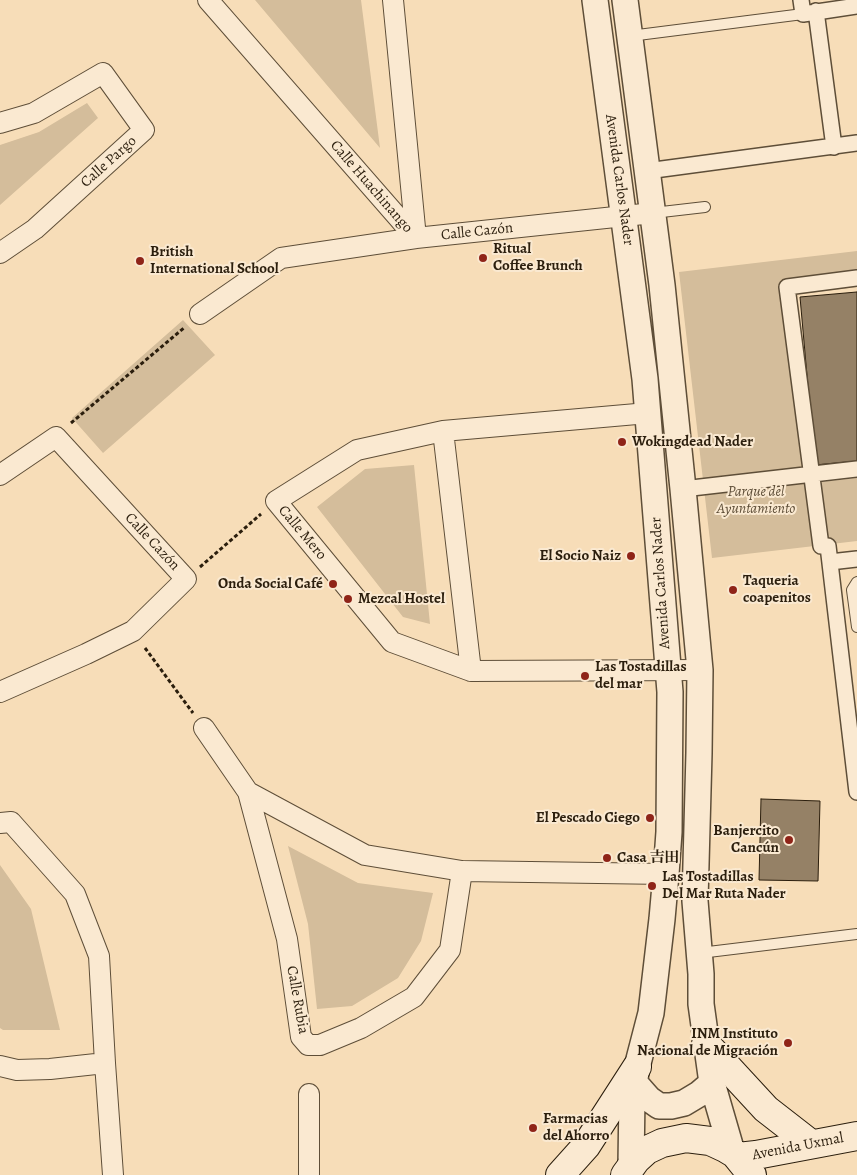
<!DOCTYPE html>
<html>
<head>
<meta charset="utf-8">
<style>
	body { margin:0 }
	canvas { display:block; background:#f7ddb8 }
</style>
</head>
<body>
<canvas width="857" height="1175"></canvas>
<script>
const ctx = document.querySelector('canvas').getContext('2d');
ctx.lineJoin = 'round';
function fillPath(path, color) { ctx.fillStyle = color; ctx.fill(path, 'evenodd'); }
const shape = rows => new Path2D(rows.map(r => 'M' + r).join(''));
function stroke(path, color, width, dash) { ctx.strokeStyle = color; ctx.lineWidth = width; ctx.lineCap = dash ? 'butt' : 'round'; ctx.setLineDash(dash || []); ctx.stroke(path); }
function write(font, color, halo, rows, align = 'center') {
  ctx.font = font + ' Alegreya,"Noto Serif SC",serif'; ctx.lineWidth = 4; ctx.setLineDash([]); ctx.textBaseline = 'middle'; ctx.strokeStyle = halo; ctx.fillStyle = color; for (const [text, x, y, turn = 0] of rows) {
    ctx.save(); ctx.translate(x, y); ctx.rotate((+turn || 0) * Math.PI / 180); ctx.textAlign = isNaN(turn) ? turn : align; if (halo) ctx.strokeText(text, 0, 0); ctx.fillText(text, 0, 0); ctx.restore();
  }
}
const green = shape([
	[255,0,361,0,380,148],
	[87,103,98,118,0,205,0,145,39,132],
	[857,251,857,287,783,296,804,484,857,478,857,541,712,558,679,272],
	[183,320,215,355,103,453,72,418],
	[414,465,430,624,403,617,317,507,365,469],
	[288,846,358,883,433,893,421,941,398,978,352,1006,317,1009,308,924],
	[0,865,31,909,60,1030,3,1030,0,1028]
]);
const building = shape([
	[857,292,857,461,815,465,800,297,857,292],
	[761,799,820,801,818,881,759,880,761,799]
]);
const path = shape([
	[71,423,185,327],
	[200,567,261,514],
	[145,648,193,713]
]);
const service = shape([
	[630,36,803,14],
	[653,213,705,207],
	[857,582,852,590,857,627],
	[700,953,857,934]
]);
const pedestrian = shape([
	[801,0,803,14,857,6],
	[816,11,834,147],
	[647,171,857,143],
	[857,278,787,287,821,546,828,546,857,792],
	[683,489,857,469],
	[830,562,857,559]
]);
const minor = shape([
	[208,0,416,238],
	[393,0,416,238],
	[0,123,34,113,103,73,144,130,35,229,0,253],
	[200,314,281,258,416,238,653,213],
	[648,413,443,431,357,450,276,501,392,642,471,671,700,670],
	[443,431,471,671],
	[0,475,56,437,186,579,133,631,86,654,0,692],
	[204,728,248,792,287,939,301,1037,308,1045,320,1045,361,1028,414,997,450,950,462,871,365,855,248,792],
	[0,823,11,822,75,894,99,956,105,1063,113,1175],
	[462,871,666,874],
	[0,1066,17,1070,50,1069,105,1063],
	[309,1094,309,1175]
]);
const tertiary = shape([
	[595,0,645,379,670,692,669,832,666,874,662,919,651,1013,637,1067,632,1095,631,1166],
	[625,0,662,285,683,489,700,670,699,753,695,901,701,974,701,1004,712,1083,732,1152],
	[634,1082,649,1099,659,1106,671,1106,684,1103,699,1094,712,1083]
]);
const secondary = shape([
	[706,1044,766,1109,811,1144],
	[738,1157,756,1155,857,1136],
	[560,1175,586,1146,637,1067],
	[625,1175,636,1160,647,1150,662,1143,686,1138,710,1141,725,1148,735,1154,752,1175]
]);
const markers = [
	[483,258,5,"#8f2418"],
	[140,261,5,"#8f2418"],
	[622,442,5,"#8f2418"],
	[631,556,5,"#8f2418"],
	[333,584,5,"#8f2418"],
	[733,590,5,"#8f2418"],
	[348,599,5,"#8f2418"],
	[585,676,5,"#8f2418"],
	[650,818,5,"#8f2418"],
	[789,840,5,"#8f2418"],
	[607,858,5,"#8f2418"],
	[652,886,5,"#8f2418"],
	[788,1043,5,"#8f2418"],
	[533,1128,5,"#8f2418"]
];
const streetNames = [
	["Calle Pargo",109,162,-42],
	["Avenida Carlos Nader",619,180,82],
	["Calle Huachinango",371,187,49],
	["Calle Cazón",477,232,-6],
	["Calle Mero",302,533,50],
	["Calle Cazón",152,542,47],
	["Avenida Carlos Nader",661,583,-94],
	["Calle Rubia",297,1000,80],
	["Avenida Uxmal",798,1147,-11]
];
const poiNames = [
	["Ritual",493,249],
	["Coffee Brunch",493,266],
	["British",150,252],
	["International School",150,269],
	["Wokingdead Nader",632,442],
	["El Socio Naiz",621,556,"right"],
	["Taqueria",743,581],
	["coapenitos",743,598],
	["Onda Social Café",323,584,"right"],
	["Mezcal Hostel",358,599],
	["Las Tostadillas",595,667],
	["del mar",595,684],
	["El Pescado Ciego",640,818,"right"],
	["Banjercito",779,831,"right"],
	["Cancún",779,848,"right"],
	["Casa 吉田",617,858],
	["Las Tostadillas",662,877],
	["Del Mar Ruta Nader",662,894],
	["INM Instituto",778,1034,"right"],
	["Nacional de Migración",778,1051,"right"],
	["Farmacias",543,1119],
	["del Ahorro",543,1136]
];
const parkNames = [
	["Parque del",756,492],
	["Ayuntamiento",756,509]
];
fillPath(green, '#d4bd9b');
fillPath(building, '#958166');
stroke(building, '#2b1e0d', 1);
stroke(service, '#5e4e38', 12);
stroke(pedestrian, '#5e4e38', 18);
stroke(minor, '#5e4e38', 22);
stroke(tertiary, '#5e4e38', 28);
stroke(secondary, '#2b1e0d', 30);
stroke(path, '#2b1e0d', 3, [4, 2.5]);
stroke(service, '#fae9d1', 10);
stroke(pedestrian, '#fae9d1', 15);
stroke(minor, '#fae9d1', 20);
stroke(tertiary, '#fae9d1', 25);
stroke(secondary, '#fae9d1', 28);
for (const [x, y, r, color] of markers) { const dot = new Path2D(); dot.arc(x, y, r, 0, 2 * Math.PI); ctx.fillStyle = color; ctx.fill(dot); stroke(dot, '#fae9d1', 2); }
write('15px', '#2b1e0d', '#fae9d1', streetNames);
write('bold 15px', '#2b1e0d', '#fae9d1', poiNames, 'left');
write('italic 15px', '#5e4e38', '#fae9d1', parkNames);
</script>
</body>
</html>
